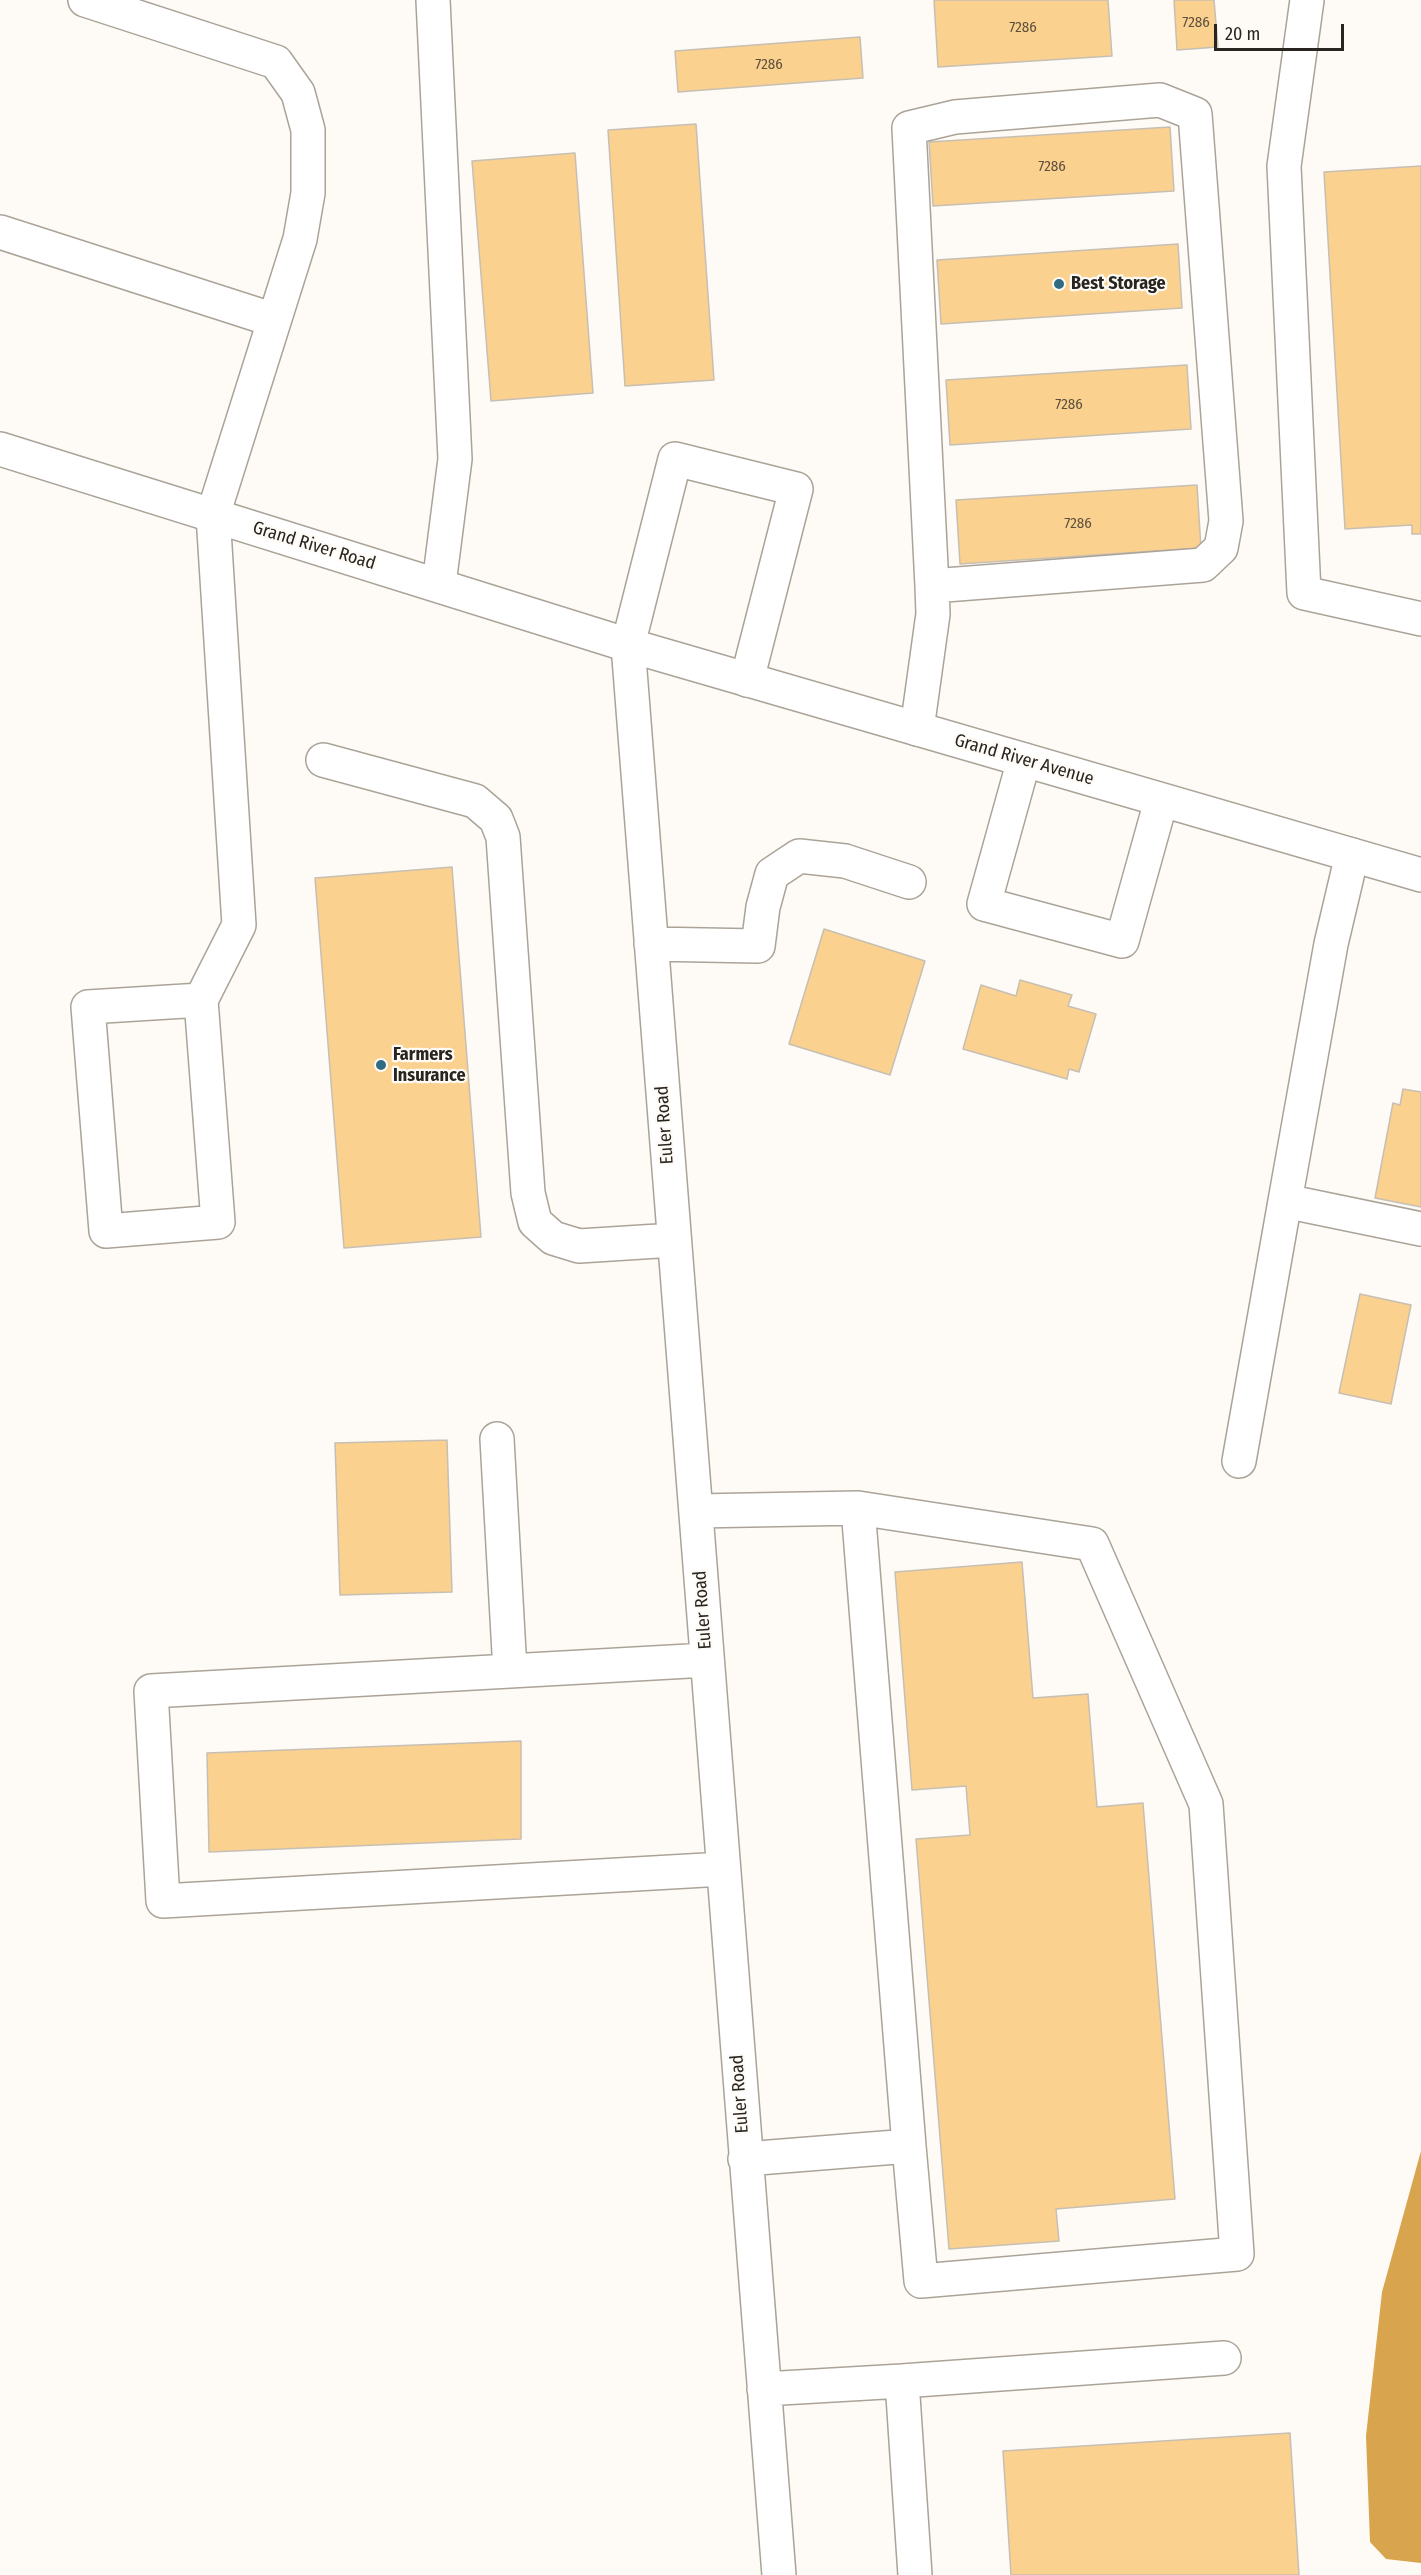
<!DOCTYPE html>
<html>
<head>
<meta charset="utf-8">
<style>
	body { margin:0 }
	#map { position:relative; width:1421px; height:2575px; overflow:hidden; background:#fefbf6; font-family:"Fira Sans Condensed",sans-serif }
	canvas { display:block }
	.scale { position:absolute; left:1214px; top:24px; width:130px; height:27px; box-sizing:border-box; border:3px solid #282521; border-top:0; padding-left:8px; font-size:18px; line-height:21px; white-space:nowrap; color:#282521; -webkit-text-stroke:4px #fefbf6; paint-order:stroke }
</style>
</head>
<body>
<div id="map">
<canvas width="1421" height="2575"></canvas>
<div class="scale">20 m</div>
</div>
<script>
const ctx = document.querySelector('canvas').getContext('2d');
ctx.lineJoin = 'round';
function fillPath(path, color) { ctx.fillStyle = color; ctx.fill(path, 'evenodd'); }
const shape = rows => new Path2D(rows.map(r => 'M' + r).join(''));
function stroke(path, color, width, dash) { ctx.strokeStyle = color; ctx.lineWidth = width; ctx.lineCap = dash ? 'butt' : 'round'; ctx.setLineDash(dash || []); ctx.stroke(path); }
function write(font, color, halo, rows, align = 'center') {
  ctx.font = font + ' "Fira Sans Condensed",sans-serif'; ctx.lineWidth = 4.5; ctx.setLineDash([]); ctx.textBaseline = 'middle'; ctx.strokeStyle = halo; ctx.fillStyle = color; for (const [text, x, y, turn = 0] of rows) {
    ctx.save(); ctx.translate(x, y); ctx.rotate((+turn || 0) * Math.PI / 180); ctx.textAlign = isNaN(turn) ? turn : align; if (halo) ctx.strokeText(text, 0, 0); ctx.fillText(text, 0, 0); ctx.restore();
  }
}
const water = shape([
	[1421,2151,1421,2563,1386,2559,1370,2542,1366,2436,1382,2292]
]);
const building = shape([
	[934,0,1108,0,1112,56,938,67,934,0],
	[1174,0,1214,0,1218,47,1177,50,1174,0],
	[860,37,863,78,678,92,675,51,860,37],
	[696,124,714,380,625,386,608,130,696,124],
	[1170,127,1174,191,933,206,929,142,1170,127],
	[575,153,593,393,491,401,472,161,575,153],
	[1421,166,1421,534,1412,534,1412,525,1345,529,1324,172,1421,166],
	[1178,244,1182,308,941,324,937,260,1178,244],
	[1187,365,1191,429,950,445,946,380,1187,365],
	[1197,485,1201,548,960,564,956,500,1197,485],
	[452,867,481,1237,344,1248,315,878,452,867],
	[824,929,925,961,890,1075,789,1044,824,929],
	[1020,980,1072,995,1068,1006,1096,1014,1079,1072,1069,1069,1067,1079,963,1049,981,985,1016,996,1020,980],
	[1403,1089,1421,1092,1421,1207,1375,1198,1393,1103,1400,1105,1403,1089],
	[1360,1294,1411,1305,1391,1404,1339,1393,1360,1294],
	[447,1440,452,1592,340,1595,335,1443,447,1440],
	[1022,1562,1033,1698,1088,1694,1097,1807,1143,1803,1175,2199,1056,2209,1059,2241,949,2249,916,1839,970,1835,966,1786,912,1790,895,1572,1022,1562],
	[521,1741,521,1839,209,1852,207,1753,521,1741],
	[1290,2433,1299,2575,1011,2575,1003,2451,1290,2433]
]);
const minor = shape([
	[85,0,276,62,298,93,308,130,308,193,300,239,213,515,239,925,201,1000,218,1222,106,1231,88,1007,201,1000],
	[433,0,455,459,439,584],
	[1307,0,1284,166,1304,593,1421,619],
	[0,232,274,320],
	[747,680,796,489,675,459,628,645,779,2575],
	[917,729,933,614,932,586,909,128,955,117,1160,100,1195,114,1226,521,1221,548,1203,565,932,586],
	[323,760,475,801,496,819,503,837,528,1193,535,1222,553,1238,579,1246,674,1240],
	[1024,760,984,904,1122,941,1161,801],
	[1352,855,1331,944,1285,1201,1421,1229],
	[651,944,758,946,763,907,772,874,799,856,845,861,909,882],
	[497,1439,510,1671],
	[1239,1461,1285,1201],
	[696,1511,858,1508,909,2146],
	[707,1660,151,1691,163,1901,723,1869],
	[745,2159,909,2146,921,2281,1237,2254,1206,1804,1092,1544,858,1508],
	[902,2381,1224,2358],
	[764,2389,902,2381,915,2575]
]);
const major = shape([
	[0,449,628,645,1421,875]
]);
const markers = [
	[1059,284,6,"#306b83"],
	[381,1065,6,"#306b83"]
];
const numberNames = [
	["7286",1196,23],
	["7286",1023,28],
	["7286",769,65],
	["7286",1052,167],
	["7286",1069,405],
	["7286",1078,524]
];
const poiNames = [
	["Best Storage",1071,284],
	["Farmers",393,1055],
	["Insurance",393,1076]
];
const streetNames = [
	["Grand River Road",314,546,17],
	["Grand River Avenue",1024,760,16],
	["Euler Road",665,1125,-94],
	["Euler Road",703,1610,-94],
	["Euler Road",740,2094,-94]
];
fillPath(water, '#d8a54e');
fillPath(building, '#fbd18f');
stroke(building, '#c7bfb3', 1.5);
stroke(minor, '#aba398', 36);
stroke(major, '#aba398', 36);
stroke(minor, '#fff', 33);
stroke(major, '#fff', 33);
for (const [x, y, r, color] of markers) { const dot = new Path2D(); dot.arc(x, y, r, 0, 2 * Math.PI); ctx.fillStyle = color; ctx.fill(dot); stroke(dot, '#fefbf6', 2); }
write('15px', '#5d503c', null, numberNames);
write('bold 18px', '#282521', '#fefbf6', poiNames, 'left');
write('18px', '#282521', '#fefbf6', streetNames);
</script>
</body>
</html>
